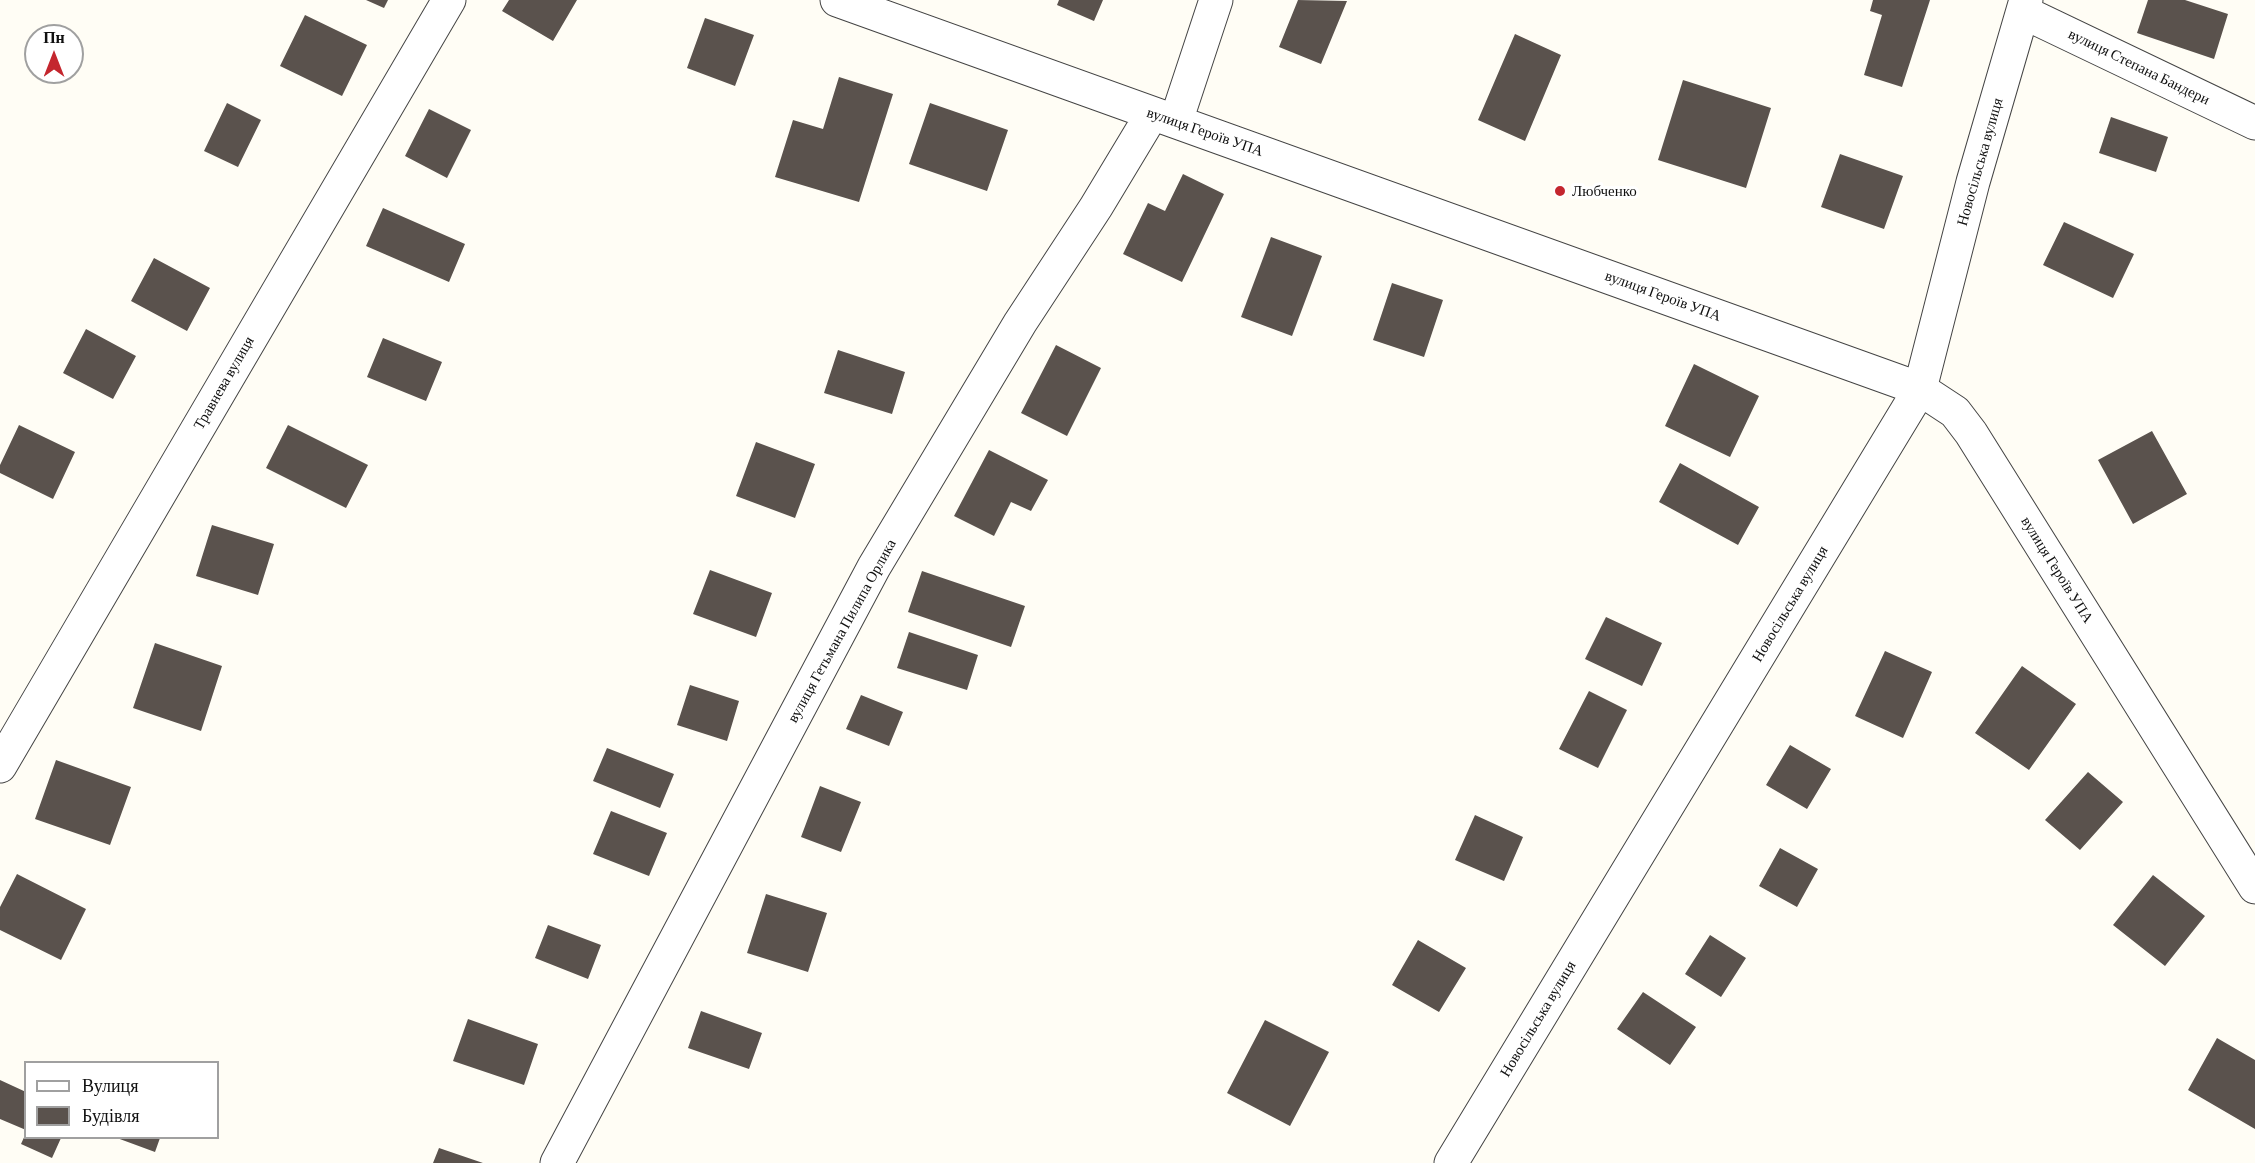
<!DOCTYPE html>
<html>
<head>
<meta charset="utf-8">
<style>
	body { margin:0 }
	#map { position:relative; width:2255px; height:1163px; overflow:hidden; background:#fffdf5; font-family:"Crimson Pro",serif }
	canvas { display:block }
	.legend { position:absolute; left:24px; top:1061px; width:195px; height:78px; box-sizing:border-box; background:#fff; border:2px solid #a0a0a0; margin:0; padding:8px 10px; list-style:none; font-size:18px; color:#111 }
	.legend li { display:flex; align-items:center; gap:12px; height:30px }
	.legend b { width:30px; border:2px solid #a0a0a0 }
	.north { position:absolute; left:24px; top:24px; width:60px; height:60px; box-sizing:border-box; background:#fff; border:2px solid #a0a0a0; border-radius:50%; rotate:0deg; font-size:16px; font-weight:700; line-height:24px; text-align:center; color:#111 }
	.north::after { content:''; display:block; margin:auto; width:21px; height:27px; background:#c4262e; clip-path:polygon(50% 0,100% 100%,50% 72%,0 100%) }
</style>
</head>
<body>
<div id="map">
<canvas width="2255" height="1163"></canvas>
<ul class="legend">
<li><b style="height:8px;background:#fff"></b>Вулиця</li>
<li><b style="height:16px;background:#5a524d"></b>Будівля</li>
</ul>
<div class="north">Пн</div>
</div>
<script>
const ctx = document.querySelector('canvas').getContext('2d');
ctx.lineJoin = 'round';
function fillPath(path, color) { ctx.fillStyle = color; ctx.fill(path, 'evenodd'); }
const shape = rows => new Path2D(rows.map(r => 'M' + r).join(''));
function stroke(path, color, width, dash) { ctx.strokeStyle = color; ctx.lineWidth = width; ctx.lineCap = dash ? 'butt' : 'round'; ctx.setLineDash(dash || []); ctx.stroke(path); }
function write(font, color, halo, rows, align = 'center') {
  ctx.font = font + ' "Crimson Pro",serif'; ctx.lineWidth = 6; ctx.setLineDash([]); ctx.textBaseline = 'middle'; ctx.strokeStyle = halo; ctx.fillStyle = color; for (const [text, x, y, turn = 0] of rows) {
    ctx.save(); ctx.translate(x, y); ctx.rotate((+turn || 0) * Math.PI / 180); ctx.textAlign = isNaN(turn) ? turn : align; if (halo) ctx.strokeText(text, 0, 0); ctx.fillText(text, 0, 0); ctx.restore();
  }
}
const building = shape([
	[366,0,388,0,384,8],
	[509,0,577,0,553,41,502,11],
	[1059,0,1103,0,1094,21,1057,5],
	[1298,0,1347,1,1321,64,1279,47],
	[1873,0,1930,0,1902,87,1864,75,1882,15,1870,11],
	[2148,0,2185,0,2228,14,2214,59,2137,33],
	[305,15,367,45,342,96,280,66],
	[705,18,754,35,735,86,687,68],
	[1515,34,1561,55,1525,141,1478,120],
	[839,77,893,94,859,202,775,177,793,120,823,129],
	[1683,80,1771,108,1746,188,1658,160],
	[227,103,261,120,238,167,204,151],
	[930,103,1008,130,987,191,909,164],
	[429,109,471,130,447,178,405,156],
	[2111,117,2168,137,2156,172,2099,153],
	[1840,154,1903,176,1884,229,1821,207],
	[1183,174,1224,194,1182,282,1123,254,1148,203,1165,211],
	[383,208,465,244,449,282,366,246],
	[2064,222,2134,254,2113,298,2043,265],
	[1271,237,1322,256,1292,336,1241,317],
	[154,258,210,288,187,331,131,301],
	[1392,283,1443,300,1424,357,1373,340],
	[86,329,136,356,113,399,63,373],
	[383,338,442,362,426,401,367,377],
	[1056,345,1101,368,1067,436,1021,413],
	[838,350,905,372,892,414,824,393],
	[1694,364,1759,396,1730,457,1665,426],
	[19,425,75,452,53,499,0,473,0,465],
	[288,425,368,465,346,508,266,468],
	[2152,431,2187,494,2133,524,2098,460],
	[756,442,815,464,795,518,736,496],
	[989,450,1048,480,1031,511,1011,502,994,536,954,516],
	[1680,463,1759,507,1738,545,1659,502],
	[212,525,274,544,258,595,196,576],
	[710,570,772,593,756,637,693,614],
	[922,571,1025,606,1011,647,908,612],
	[1606,617,1662,643,1642,686,1585,659],
	[909,632,978,655,967,690,897,668],
	[155,643,222,666,201,731,133,708],
	[1885,651,1932,672,1903,738,1855,716],
	[2022,666,2076,704,2029,770,1975,733],
	[690,685,739,701,727,741,677,725],
	[1589,691,1627,710,1598,768,1559,749],
	[861,695,903,712,889,746,846,729],
	[1790,745,1831,769,1807,809,1766,785],
	[607,748,674,774,660,808,593,781],
	[56,760,131,787,110,845,35,819],
	[2088,772,2123,802,2080,850,2045,820],
	[820,786,861,802,841,852,801,837],
	[611,811,667,833,649,876,593,854],
	[1475,815,1523,837,1504,881,1455,860],
	[1780,848,1818,869,1797,907,1759,886],
	[17,874,86,909,61,960,0,930,0,907],
	[2153,875,2205,916,2165,966,2113,925],
	[766,894,827,913,808,972,747,953],
	[548,925,601,945,588,979,535,958],
	[1710,935,1746,958,1721,997,1685,974],
	[1418,940,1466,968,1439,1012,1392,985],
	[1643,992,1696,1027,1670,1065,1617,1029],
	[701,1011,762,1033,749,1069,688,1048],
	[468,1019,538,1044,524,1085,453,1061],
	[1265,1020,1329,1052,1290,1126,1227,1093],
	[2217,1038,2255,1060,2255,1129,2188,1090],
	[0,1080,26,1092,26,1130,0,1119],
	[26,1133,26,1138,61,1138,52,1158,21,1144],
	[117,1138,160,1138,155,1152],
	[439,1148,483,1163,433,1163]
]);
const minor = shape([
	[837,0,1920,389,1955,412,1971,433,2255,887],
	[2023,12,2255,123],
	[1176,121,1216,0],
	[0,766,449,0],
	[557,1163,874,567,1020,323,1096,207,1152,114],
	[1451,1163,1920,389,1973,182,2026,0]
]);
const markers = [
	[1560,191,6,"#c4262e"]
];
const streetNames = [
	["вулиця Степана Бандери",2139,67,26],
	["вулиця Героїв УПА",1205,132,19],
	["Новосільська вулиця",1980,162,-74],
	["вулиця Героїв УПА",1663,296,20],
	["Травнева вулиця",224,383,-60],
	["вулиця Героїв УПА",2057,570,58],
	["Новосільська вулиця",1790,604,-59],
	["вулиця Гетьмана Пилипа Орлика",842,631,-61],
	["Новосільська вулиця",1538,1019,-59]
];
const poiNames = [
	["Любченко",1572,191]
];
fillPath(building, '#5a524d');
stroke(minor, '#444', 35);
stroke(minor, '#fff', 33);
for (const [x, y, r, color] of markers) { const dot = new Path2D(); dot.arc(x, y, r, 0, 2 * Math.PI); ctx.fillStyle = color; ctx.fill(dot); stroke(dot, '#fff', 2); }
write('15px', '#111', '#fff', streetNames);
write('15px', '#111', '#fff', poiNames, 'left');
</script>
</body>
</html>
